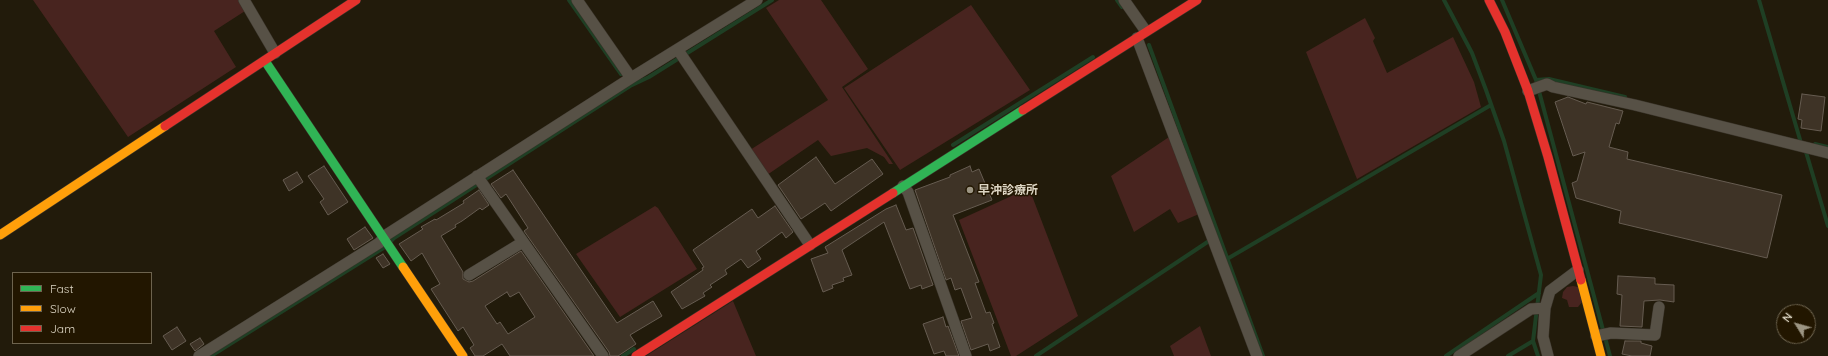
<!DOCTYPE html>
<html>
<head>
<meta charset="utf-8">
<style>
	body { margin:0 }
	#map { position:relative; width:1828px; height:356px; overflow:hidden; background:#221b0b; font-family:Quicksand,sans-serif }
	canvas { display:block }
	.legend { position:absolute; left:12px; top:272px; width:140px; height:72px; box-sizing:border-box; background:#221600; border:1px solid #6d634e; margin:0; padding:5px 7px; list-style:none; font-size:12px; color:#ddd6c4 }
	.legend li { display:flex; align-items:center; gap:8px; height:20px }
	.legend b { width:20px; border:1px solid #6d634e }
	.north { position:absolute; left:1776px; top:304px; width:40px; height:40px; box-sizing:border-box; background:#221600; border:1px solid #6d634e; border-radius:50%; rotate:307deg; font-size:11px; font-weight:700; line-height:16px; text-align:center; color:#ddd6c4 }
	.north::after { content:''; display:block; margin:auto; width:14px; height:18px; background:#9c9583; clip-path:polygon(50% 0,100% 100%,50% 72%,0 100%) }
</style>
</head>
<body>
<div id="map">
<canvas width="1828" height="356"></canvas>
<ul class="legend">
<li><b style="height:5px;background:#30b455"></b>Fast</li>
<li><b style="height:5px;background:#ff9f0a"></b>Slow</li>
<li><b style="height:5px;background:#e5322d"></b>Jam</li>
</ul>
<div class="north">N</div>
</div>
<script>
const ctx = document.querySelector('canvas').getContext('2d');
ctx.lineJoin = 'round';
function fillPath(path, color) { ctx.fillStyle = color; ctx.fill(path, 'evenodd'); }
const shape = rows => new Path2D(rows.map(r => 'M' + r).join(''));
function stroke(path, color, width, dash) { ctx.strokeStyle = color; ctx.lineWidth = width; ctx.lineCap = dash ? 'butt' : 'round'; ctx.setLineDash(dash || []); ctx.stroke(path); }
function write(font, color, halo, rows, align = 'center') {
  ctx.font = font + ' Quicksand,"Noto Sans JP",sans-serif'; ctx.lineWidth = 3; ctx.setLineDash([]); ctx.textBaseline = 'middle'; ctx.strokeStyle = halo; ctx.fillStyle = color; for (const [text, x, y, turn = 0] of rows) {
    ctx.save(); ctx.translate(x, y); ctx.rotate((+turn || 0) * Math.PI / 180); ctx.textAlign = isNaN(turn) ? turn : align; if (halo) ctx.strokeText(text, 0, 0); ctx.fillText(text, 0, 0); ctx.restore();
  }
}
const green = shape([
	[33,0,238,0,245,11,214,31,236,67,128,137],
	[779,0,821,0,868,69,842,87,893,164,889,164,884,157,867,148,831,156,818,140,767,175,750,150,828,100,766,8],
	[971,5,1030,90,900,170,844,88],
	[1365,18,1375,38,1373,41,1387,73,1453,37,1474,82,1481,107,1357,179,1306,52],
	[1169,137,1199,214,1178,223,1170,209,1134,232,1111,176],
	[1029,188,1078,316,1016,356,1011,356,959,220],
	[655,206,658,208,697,269,620,317,576,254],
	[1573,286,1578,287,1582,302,1578,307,1569,307,1567,300,1562,298,1563,292,1567,287],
	[733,301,756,356,646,356],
	[1200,326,1211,356,1174,356,1170,346]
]);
const stream = shape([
	[569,0,621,74],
	[1117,0,1122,7],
	[1444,0,1472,53,1486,90,1504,141,1541,275,1533,341,1538,356],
	[1502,0,1536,80,1610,356],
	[1759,0,1801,143],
	[1149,45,1263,356],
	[1536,80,1549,79,1625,97],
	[1815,144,1828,147],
	[953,145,1093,57],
	[1806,152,1828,226],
	[390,242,394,238,630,86,649,77,772,0],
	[1227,259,1491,105],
	[211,356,385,247],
	[623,356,634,349],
	[1036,356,1212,239],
	[1446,356,1539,293],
	[1508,356,1533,341]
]);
const building = shape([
	[1802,94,1825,97,1821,131,1801,128,1802,120,1798,119,1802,94],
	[1568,97,1586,104,1587,102,1623,111,1619,124,1616,123,1609,147,1628,152,1627,159,1782,195,1767,258,1619,223,1621,211,1576,198,1572,183,1577,181,1585,152,1573,156,1555,102,1568,97],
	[816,157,835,184,872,159,883,174,831,211,825,203,801,219,778,185,816,157],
	[324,166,348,202,328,215,320,202,324,199,308,176,324,166],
	[970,166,972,172,979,169,992,200,953,215,979,282,975,283,986,313,990,312,994,323,992,324,1000,347,990,351,988,344,971,350,961,321,972,318,961,288,955,290,951,278,946,280,915,190,950,177,950,175,970,166],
	[513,170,617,323,653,301,662,316,630,335,636,344,618,356,610,356,609,352,524,231,528,228,506,194,501,198,491,184,513,170],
	[297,172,303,182,289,191,283,180,297,172],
	[479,190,489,205,482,210,480,208,462,221,455,225,456,227,441,236,463,272,463,279,469,282,473,281,521,251,594,356,510,356,502,344,483,356,475,356,470,348,474,345,463,327,458,331,431,289,440,284,422,253,411,261,399,244,423,229,421,227,435,219,436,220,464,203,463,201,479,190],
	[507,292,510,297,519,292,535,317,508,334,500,322,497,324,485,306,507,292],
	[896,205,906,230,913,228,933,285,922,289,921,285,910,289,884,222,842,250,852,275,843,278,844,281,832,285,833,288,823,292,811,259,828,253,825,247,886,209,896,205],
	[775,206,793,232,786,238,782,232,756,251,761,259,748,268,741,259,725,270,727,274,710,285,712,287,703,293,705,296,682,309,671,292,703,270,702,268,704,267,693,250,752,209,758,218,775,206],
	[365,227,373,238,354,250,347,239,365,227],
	[383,254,390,264,383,268,376,258,383,254],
	[1618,276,1655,278,1655,284,1674,285,1674,302,1660,300,1644,301,1642,327,1620,326,1622,295,1617,294,1618,276],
	[943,317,946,327,948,326,959,356,946,356,944,351,934,354,923,324,943,317],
	[177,327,186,341,172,350,163,336,177,327],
	[200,338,204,344,195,351,190,344,200,338],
	[1625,341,1641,341,1641,343,1652,346,1650,356,1632,356,1622,354,1625,341]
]);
const street = shape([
	[244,0,275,53],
	[577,0,631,78,757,0],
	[1124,0,1145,30],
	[1137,38,1257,356],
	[678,50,810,245],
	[1528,91,1547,84,1553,87,1635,105,1828,153],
	[477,176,603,356],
	[903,186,908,192,966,356],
	[383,237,631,78],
	[469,275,523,242],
	[1545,308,1550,291,1578,270],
	[1596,336,1611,333,1655,335,1659,307],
	[199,356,379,243,384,238],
	[1459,356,1531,309,1545,308,1543,337,1548,356]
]);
const fast = shape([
	[265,61,403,267],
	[893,193,1023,110]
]);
const slow = shape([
	[0,235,165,126],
	[403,267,463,356],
	[1581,280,1601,356]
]);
const jam = shape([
	[1489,0,1505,32,1528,91,1548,157,1581,280],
	[1023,110,1197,0],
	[165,126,356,0],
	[636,356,893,193]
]);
const markers = [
	[970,190,4,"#9c9583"]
];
const poiNames = [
	["早沖診療所",978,190]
];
fillPath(green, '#48241f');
stroke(stream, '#1f3f24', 4);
fillPath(building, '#3e3326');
stroke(building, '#665c51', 1);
stroke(street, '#3a342a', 12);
stroke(fast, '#3a342a', 10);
stroke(slow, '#3a342a', 10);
stroke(jam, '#3a342a', 10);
stroke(street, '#575146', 11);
stroke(fast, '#30b455', 9);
stroke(slow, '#ff9f0a', 9);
stroke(jam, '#e5322d', 9);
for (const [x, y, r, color] of markers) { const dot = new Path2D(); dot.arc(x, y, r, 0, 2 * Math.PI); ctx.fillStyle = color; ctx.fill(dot); stroke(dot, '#221600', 1.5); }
write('bold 12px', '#ddd6c4', '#221600', poiNames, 'left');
</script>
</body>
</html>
